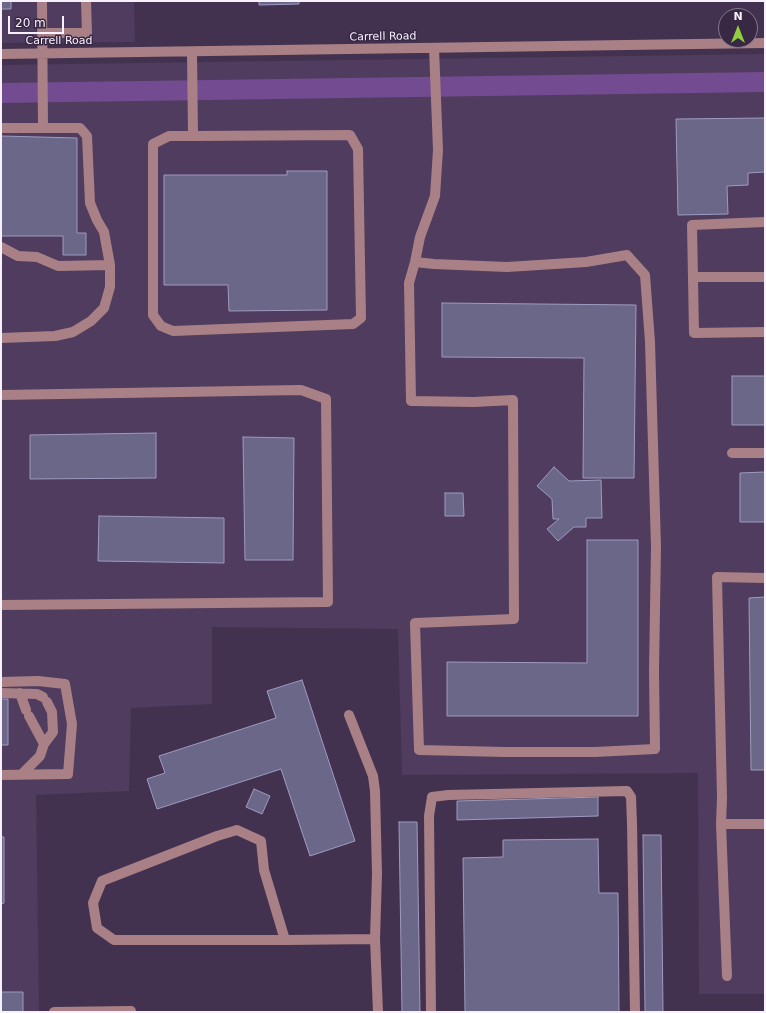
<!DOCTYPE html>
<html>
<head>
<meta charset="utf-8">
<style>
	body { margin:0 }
	#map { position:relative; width:766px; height:1013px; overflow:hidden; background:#43324f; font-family:"DejaVu Sans",sans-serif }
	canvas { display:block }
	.frame { position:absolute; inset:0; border:2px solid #f7f0fe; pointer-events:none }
	.north { position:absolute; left:718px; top:8px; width:40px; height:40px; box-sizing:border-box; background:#382844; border:1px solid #84788e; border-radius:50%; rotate:0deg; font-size:11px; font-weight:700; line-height:16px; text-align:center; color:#f7f0fe }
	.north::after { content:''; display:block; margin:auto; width:14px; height:18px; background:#92cd3f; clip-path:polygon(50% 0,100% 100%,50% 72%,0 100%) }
	.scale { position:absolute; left:8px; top:16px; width:56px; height:18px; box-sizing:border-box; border:2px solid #f7f0fe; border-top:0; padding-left:5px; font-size:12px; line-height:14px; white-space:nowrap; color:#f7f0fe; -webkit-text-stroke:3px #382844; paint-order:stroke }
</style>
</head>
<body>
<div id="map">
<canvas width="766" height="1013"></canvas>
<div class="frame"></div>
<div class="north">N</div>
<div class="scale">20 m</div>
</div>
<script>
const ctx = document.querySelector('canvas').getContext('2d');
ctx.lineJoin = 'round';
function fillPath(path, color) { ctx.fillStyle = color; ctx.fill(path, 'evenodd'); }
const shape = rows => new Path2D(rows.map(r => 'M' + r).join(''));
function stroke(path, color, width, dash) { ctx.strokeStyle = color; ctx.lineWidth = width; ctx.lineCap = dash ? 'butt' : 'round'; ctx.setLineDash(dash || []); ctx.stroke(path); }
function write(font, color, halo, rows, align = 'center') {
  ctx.font = font + ' "DejaVu Sans",sans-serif'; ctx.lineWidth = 3; ctx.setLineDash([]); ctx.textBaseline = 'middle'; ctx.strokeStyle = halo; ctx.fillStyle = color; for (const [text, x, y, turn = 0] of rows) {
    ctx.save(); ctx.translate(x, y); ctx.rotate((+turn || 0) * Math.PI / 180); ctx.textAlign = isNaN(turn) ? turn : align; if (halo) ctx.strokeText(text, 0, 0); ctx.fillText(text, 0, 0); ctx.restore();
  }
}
const built = shape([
	[1,1,134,1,135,42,1,43],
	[765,54,765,994,699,994,698,773,402,775,398,629,212,627,212,704,131,708,129,791,36,795,39,1012,1,1012,1,65]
]);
const canal = shape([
	[1,93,765,82]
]);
const building = shape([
	[1,1,11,1,11,9,1,9,1,1],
	[259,1,299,1,299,4,259,5,259,1],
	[765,118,765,172,748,173,748,185,727,186,728,214,678,215,676,119,765,118],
	[1,136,77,138,77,233,86,233,86,255,63,255,63,236,1,236,1,136],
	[287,171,327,171,327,310,229,311,228,285,164,285,164,175,287,175,287,171],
	[442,303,636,305,634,478,583,478,584,358,442,357,442,303],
	[732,376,765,376,765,425,732,425,732,376],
	[156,433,156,478,30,479,30,435,156,433],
	[243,437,294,438,293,560,245,560,243,437],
	[554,467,569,481,601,480,602,518,586,518,586,527,574,527,558,541,547,529,559,519,553,519,552,499,537,486,554,467],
	[765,472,765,522,740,522,740,473,765,472],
	[445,493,463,493,464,516,445,516,445,493],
	[99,516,224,518,224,563,98,561,99,516],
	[587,540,638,540,638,716,447,716,447,662,587,663,587,540],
	[765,597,765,770,751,770,749,598,765,597],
	[302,680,355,841,310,856,281,769,157,809,147,779,165,773,159,756,276,718,267,691,302,680],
	[1,699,8,699,8,745,1,745,1,699],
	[254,789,270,796,262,814,246,807,254,789],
	[598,797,598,816,457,820,457,801,598,797],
	[399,822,417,822,420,1012,402,1012,399,822],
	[643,835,661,835,663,1012,645,1012,643,835],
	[1,837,4,837,4,903,1,904,1,837],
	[598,839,599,893,618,893,619,1012,465,1012,463,858,503,857,503,840,598,839],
	[1,992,23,992,23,1012,1,1012,1,992]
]);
const minor = shape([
	[42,1,43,127],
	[43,33,87,33,86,1],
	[192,52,193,136,350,135,358,149,361,318,353,324,173,331,161,326,153,315,153,144,169,136,193,136],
	[1,54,765,43],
	[1,128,80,128,87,136,90,203,97,220,104,232,110,265,110,287,104,308,91,321,73,332,55,336,1,338],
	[765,222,692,225,694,333,765,332],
	[1,247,18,256,37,257,58,266,110,265],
	[415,262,434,264,507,267,586,262,627,255,645,275,650,342,656,547,654,671,655,749,595,752,505,752,419,750,415,623,514,619,513,400,474,402,411,401,409,283,415,262,420,237,435,196,438,150,434,48],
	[693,277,765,277],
	[1,395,301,390,326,399,328,602,1,605],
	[732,453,765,453],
	[765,578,717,577,722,798,721,824,765,824],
	[1,682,38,681,65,684,72,724,68,774,1,775],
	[1,693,37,694,43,697],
	[20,693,26,710],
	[349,715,373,776,375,791,377,874,375,939],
	[29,716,44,744],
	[22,774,40,756,44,744,53,732,52,712,47,702],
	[721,824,727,976],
	[285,940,264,870,261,841,237,830,217,836,102,881,93,903,97,928,114,940,285,940,375,939,378,1012],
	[54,1012,131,1011],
	[431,1012,429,816,432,797,448,795,627,791,631,797,632,823,635,1012]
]);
const streetNames = [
	["Carrell Road",383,37,-1],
	["Carrell Road",59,41]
];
fillPath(built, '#4f3c5e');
stroke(canal, '#734b90', 20);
fillPath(building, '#6b6789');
stroke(building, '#9f9bc0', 1);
stroke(minor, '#a98085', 10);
write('11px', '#f7f0fe', '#382844', streetNames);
</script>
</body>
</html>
